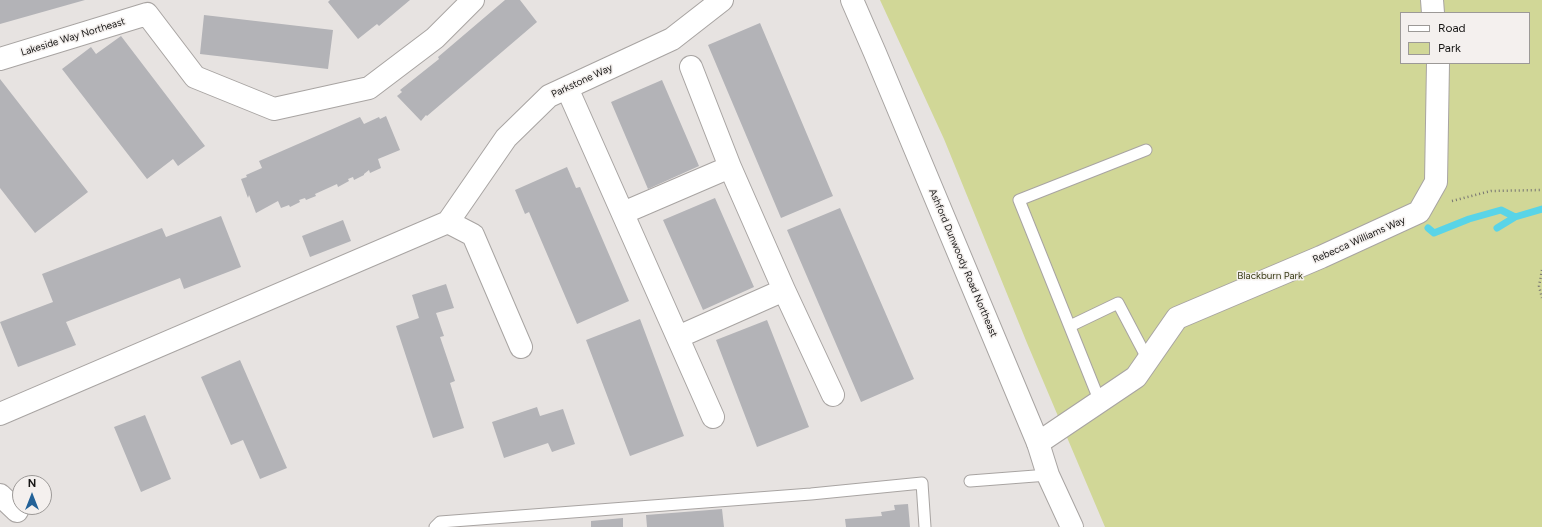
<!DOCTYPE html>
<html>
<head>
<meta charset="utf-8">
<style>
  body { margin:0 }
  #map { position:relative; width:1542px; height:527px; overflow:hidden; background:#e7e3e1; font-family:Figtree,sans-serif }
  canvas { display:block }
  .legend { position:absolute; left:1400px; top:12px; width:130px; height:52px; box-sizing:border-box; background:#f4f0ee; border:1px solid #9c9997; margin:0; padding:5px 7px; list-style:none; font-size:12px; color:#171615 }
  .legend li { display:flex; align-items:center; gap:8px; height:20px }
  .legend b { width:20px; border:1px solid #9c9997 }
  .north { position:absolute; left:12px; top:475px; width:40px; height:40px; box-sizing:border-box; background:#f4f0ee; border:1px solid #9c9997; border-radius:50%; rotate:0deg; font-size:11px; font-weight:700; line-height:16px; text-align:center; color:#171615 }
  .north::after { content:''; display:block; margin:auto; width:14px; height:18px; background:#236298; clip-path:polygon(50% 0,100% 100%,50% 72%,0 100%) }
</style>
</head>
<body>
<div id="map">
<canvas width="1542" height="527"></canvas>
<ul class="legend">
<li><b style="height:5px;background:#fff"></b>Road</li>
<li><b style="height:11px;background:#d1d797"></b>Park</li>
</ul>
<div class="north">N</div>
</div>
<script>
const context = document.querySelector('canvas').getContext('2d');
context.lineJoin = 'round';
function fill(path, color) { context.fillStyle = color; context.fill(path, 'evenodd'); }
const shape = rows => new Path2D(rows.map(r => 'M' + r).join(''));
function strokePath(path, color, width, dash) { context.strokeStyle = color; context.lineWidth = width; context.lineCap = dash ? 'butt' : 'round'; context.setLineDash(dash || []); context.stroke(path); }
function drawText(font, color, halo, rows, align = 'center') {
  context.font = font + ' Figtree,sans-serif'; context.lineWidth = 3; context.setLineDash([]); context.textBaseline = 'middle'; context.strokeStyle = halo; context.fillStyle = color; for (const [text, x, y, turn = 0] of rows) {
    context.save(); context.translate(x, y); context.rotate((+turn || 0) * Math.PI / 180); context.textAlign = isNaN(turn) ? turn : align; if (halo) context.strokeText(text, 0, 0); context.fillText(text, 0, 0); context.restore();
  }
}
fill(shape([
  [880,0,1542,0,1542,527,1105,527,1027,343,944,139],
  [1401,13,1529,13,1529,63,1401,63]
]), '#d1d797');
strokePath(shape([
  [1428,228,1434,233,1469,219,1501,210,1515,217,1542,209],
  [1497,228,1515,217]
]), '#59d4e7', 7);
fill(shape([
  [0,0,85,0,0,24],
  [330,0,410,0,379,26,377,24,358,39,328,2],
  [505,0,520,0,537,22,427,116,426,115,421,121,397,96,402,92,400,90,439,59,438,57],
  [204,15,333,30,328,69,200,54],
  [760,23,833,196,781,218,708,45],
  [121,36,205,146,178,166,173,159,147,179,62,69,91,47,96,54],
  [0,79,88,192,35,233,0,188],
  [662,80,699,166,648,189,611,102],
  [386,116,400,150,378,159,381,168,370,173,369,170,364,174,364,175,354,180,353,177,348,179,349,181,338,187,337,184,315,194,316,196,306,200,305,198,299,200,300,202,290,207,289,205,281,208,278,201,256,213,249,195,248,198,241,179,247,177,246,175,262,168,259,161,360,117,364,124,379,117,380,119],
  [567,167,576,188,580,187,629,301,577,324,529,212,525,214,515,190],
  [715,198,754,287,703,310,663,220],
  [840,208,914,379,861,402,787,230],
  [221,216,241,267,184,289,180,278,66,322,76,345,18,367,0,322,53,302,42,274,162,228,166,237],
  [343,220,351,241,310,257,302,236],
  [446,284,454,308,436,313,444,336,440,337,455,381,450,383,464,428,433,438,396,326,419,318,412,295],
  [640,319,684,436,630,456,586,340],
  [767,320,809,427,757,447,716,340],
  [240,360,287,468,260,479,243,440,231,445,201,377],
  [537,407,540,416,563,409,575,444,552,452,548,443,504,458,492,422],
  [145,415,171,479,141,492,114,427],
  [908,504,910,527,846,527,845,519,882,516,881,512,895,510,894,505],
  [722,509,724,527,647,527,646,515],
  [623,518,623,527,591,527,591,521]
]), '#b3b3b7');
const service = shape([
  [1070,326,1118,303,1148,360],
  [1100,402,1019,200,1146,150],
  [970,481,1048,475],
  [435,527,440,522,811,494,922,483,925,527]
]);
const minor = shape([
  [1432,0,1433,13],
  [0,59,147,14,195,77,274,109,369,88,435,38,473,0],
  [691,67,730,167],
  [567,88,713,417],
  [623,213,730,167,784,290],
  [448,222,473,235,521,347],
  [678,337,784,290,833,395],
  [0,414,448,222,506,138,549,96,672,39,722,0],
  [1038,443,1136,377,1177,318,1321,257,1419,212,1436,182,1438,63],
  [0,495,17,511]
]);
const secondary = shape([
  [852,0,875,53,1038,443,1048,475,1072,527]
]);
strokePath(service, '#a8a4a2', 13);
strokePath(minor, '#a8a4a2', 24);
strokePath(secondary, '#a8a4a2', 24);
strokePath(shape([
  [1452,201,1491,191,1542,190],
  [1542,270,1539,286,1542,298]
]), '#767472', 2.5, [1, 3]);
strokePath(service, '#fff', 11);
strokePath(minor, '#fff', 22);
strokePath(secondary, '#fff', 22);
drawText('10px', '#171615', '#f4f0ee', [
  ["Lakeside Way Northeast",73,37,-17],
  ["Parkstone Way",582,81,-25],
  ["Rebecca Williams Way",1359,240,-24],
  ["Ashford Dunwoody Road Northeast",963,263,67]
]);
drawText('10px', '#3a3c17', '#f4f0ee', [
  ["Blackburn Park",1270,276]
]);
</script>
</body>
</html>
